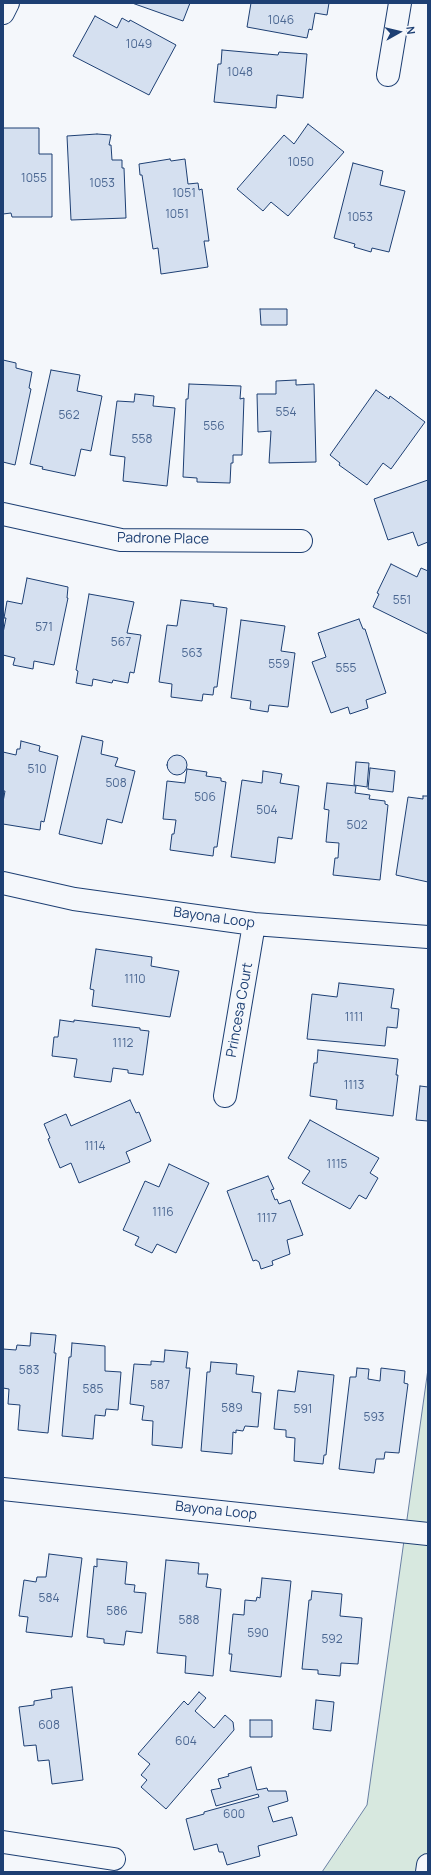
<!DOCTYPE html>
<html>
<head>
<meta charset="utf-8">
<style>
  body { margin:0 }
  #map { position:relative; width:431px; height:1875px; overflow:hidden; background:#f4f7fb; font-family:Manrope,sans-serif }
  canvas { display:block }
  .frame { position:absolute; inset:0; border:4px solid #1d3f73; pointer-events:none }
  .north { position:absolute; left:379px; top:12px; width:40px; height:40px; -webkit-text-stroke:3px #f4f7fb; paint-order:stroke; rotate:82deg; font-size:11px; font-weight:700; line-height:16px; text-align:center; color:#1d3f73 }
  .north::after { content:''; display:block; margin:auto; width:14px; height:18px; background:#1d3f73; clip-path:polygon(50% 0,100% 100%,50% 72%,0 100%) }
</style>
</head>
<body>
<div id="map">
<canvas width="431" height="1875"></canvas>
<div class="frame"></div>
<div class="north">N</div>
</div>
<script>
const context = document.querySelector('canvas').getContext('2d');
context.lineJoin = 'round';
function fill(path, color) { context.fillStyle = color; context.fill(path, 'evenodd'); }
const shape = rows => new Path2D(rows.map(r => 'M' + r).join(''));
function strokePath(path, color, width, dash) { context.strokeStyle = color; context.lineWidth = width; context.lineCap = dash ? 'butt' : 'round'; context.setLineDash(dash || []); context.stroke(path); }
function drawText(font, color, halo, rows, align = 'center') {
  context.font = font + ' Manrope,sans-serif'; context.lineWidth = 3; context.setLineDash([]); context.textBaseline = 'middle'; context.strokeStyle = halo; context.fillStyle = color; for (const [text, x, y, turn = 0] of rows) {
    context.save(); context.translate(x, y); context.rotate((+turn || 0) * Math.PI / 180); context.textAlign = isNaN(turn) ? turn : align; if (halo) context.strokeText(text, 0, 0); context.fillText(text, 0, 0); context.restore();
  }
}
const green = shape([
  [428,1369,428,1872,322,1872,367,1805,428,1369]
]);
fill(green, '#d7e8df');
strokePath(green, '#687fa3', 1);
const building = shape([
  [132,3,190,3,183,21,132,3],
  [251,3,329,3,327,15,315,13,312,30,309,29,307,38,247,27,251,3],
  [95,16,117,28,122,18,129,22,130,20,176,45,149,95,73,56,95,16],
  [222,50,278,55,279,52,307,54,303,98,277,95,276,108,214,102,218,64,221,64,222,50],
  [308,124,344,152,288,216,271,202,263,211,237,189,284,135,294,144,308,124],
  [3,128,39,128,39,154,52,154,52,217,12,217,11,213,3,214,3,128],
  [97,134,111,135,109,145,111,145,112,160,122,160,122,168,124,168,126,218,71,220,67,136,97,134],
  [170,159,171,161,185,159,188,184,198,183,199,190,202,189,209,241,204,241,208,267,161,274,158,248,153,249,142,175,140,175,139,164,170,159],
  [353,163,383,171,380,185,405,191,389,252,372,248,371,252,354,247,355,244,334,238,353,163],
  [260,309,287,309,287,325,261,325,260,309],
  [3,360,16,363,16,368,32,372,29,388,31,389,15,465,3,462,3,360],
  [51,370,80,375,77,391,102,396,91,451,81,449,75,476,42,469,43,467,30,464,51,370],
  [296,380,296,385,314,384,316,462,269,463,271,431,258,432,257,394,276,394,276,381,296,380],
  [189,384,241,386,240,399,244,398,242,455,233,455,233,463,231,463,230,483,197,482,197,478,183,477,186,399,188,399,189,384],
  [376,390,389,399,390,396,425,422,391,469,383,463,367,485,339,465,340,463,330,455,376,390],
  [135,394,154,396,153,406,175,408,167,486,123,481,125,457,110,455,117,401,134,402,135,394],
  [428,480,428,542,418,546,413,532,388,540,374,499,428,480],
  [391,564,417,577,421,568,428,571,428,634,373,607,379,594,377,593,391,564],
  [27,578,68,587,67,598,68,598,54,665,34,661,33,669,13,665,15,658,3,655,3,633,6,618,4,618,7,601,22,604,27,578],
  [89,594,134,602,127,633,141,635,134,673,130,672,128,683,113,680,112,683,93,679,92,686,76,683,78,671,76,670,89,594],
  [181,600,214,604,213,606,227,608,217,687,214,687,213,695,203,694,202,701,171,697,172,684,159,682,167,625,177,626,181,600],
  [359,619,363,629,365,629,386,693,366,700,368,708,350,714,348,707,331,713,312,662,326,657,318,633,359,619],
  [241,620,285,626,281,651,295,653,288,707,269,705,268,712,250,709,251,701,231,698,241,620],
  [82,736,103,741,101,754,118,758,115,766,135,771,122,823,107,819,102,844,59,834,82,736],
  [21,741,40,746,39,751,58,756,44,822,41,821,40,830,3,824,3,802,5,791,3,791,3,752,16,755,17,749,20,749,21,741],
  '167 765a10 10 0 1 1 20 0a10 10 0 1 1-20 0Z',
  [356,762,369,763,367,787,354,785,356,762],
  [370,768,395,771,393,792,368,789,370,768],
  [187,769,207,772,206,776,221,778,221,781,226,782,217,847,214,847,213,856,170,850,172,834,174,834,176,820,163,819,167,781,185,783,187,769],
  [263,771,282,774,280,783,299,786,292,839,278,837,275,863,231,857,242,780,262,783,263,771],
  [327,783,356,786,355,793,370,795,369,799,385,801,385,804,388,805,380,880,333,875,335,858,338,858,339,843,326,842,329,810,324,809,327,783],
  [423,796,428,796,428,882,396,875,408,797,423,799,423,796],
  [96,949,152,957,151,966,179,971,170,1017,92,1006,94,990,90,989,96,949],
  [339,983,394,989,391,1008,399,1009,397,1028,387,1027,385,1046,307,1039,312,994,337,997,339,983],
  [60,1020,74,1022,74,1020,140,1028,140,1030,149,1031,143,1075,128,1073,128,1070,113,1068,111,1082,74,1077,77,1059,52,1056,54,1037,58,1037,60,1020],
  [318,1050,398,1059,396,1075,398,1075,393,1116,336,1109,337,1100,310,1096,314,1063,317,1063,318,1050],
  [420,1086,428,1087,428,1121,416,1120,420,1086],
  [130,1100,136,1113,139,1112,151,1141,126,1152,130,1162,79,1183,71,1163,60,1168,48,1139,50,1138,44,1124,66,1114,71,1126,130,1100],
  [310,1120,379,1158,370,1173,378,1178,366,1199,359,1195,350,1209,302,1183,310,1171,288,1158,310,1120],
  [169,1164,209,1183,176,1253,157,1244,152,1253,135,1245,139,1237,123,1230,145,1181,159,1187,169,1164],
  [268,1176,274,1189,271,1190,275,1200,277,1199,279,1204,290,1200,303,1235,287,1240,290,1254,272,1261,273,1265,261,1269,259,1262,256,1260,253,1261,227,1191,268,1176],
  [31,1333,56,1335,54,1353,56,1353,48,1433,18,1430,20,1405,8,1404,9,1389,3,1388,3,1349,16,1350,17,1345,30,1346,31,1333],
  [72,1343,105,1346,105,1371,121,1372,118,1410,106,1409,105,1416,95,1415,93,1439,62,1436,69,1357,71,1357,72,1343],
  [165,1350,188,1352,186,1368,190,1368,182,1448,152,1445,153,1421,142,1420,144,1406,130,1404,134,1364,151,1365,151,1361,164,1362,165,1350],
  [211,1362,237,1364,236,1374,254,1376,252,1392,261,1393,258,1427,245,1426,243,1431,236,1430,236,1433,233,1432,232,1454,201,1451,207,1372,210,1372,211,1362],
  [357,1368,369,1369,368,1379,380,1381,381,1368,405,1371,404,1383,408,1384,399,1453,385,1452,384,1459,376,1459,374,1473,339,1469,350,1377,356,1377,357,1368],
  [298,1371,334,1375,326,1455,324,1455,323,1464,294,1461,295,1438,286,1437,286,1430,274,1429,278,1390,295,1392,298,1371],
  [49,1554,82,1558,72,1637,26,1632,28,1617,19,1616,24,1580,36,1582,37,1577,46,1577,49,1554],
  [97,1559,127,1562,125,1584,135,1585,134,1592,146,1593,142,1633,126,1631,124,1645,104,1643,104,1639,87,1637,94,1566,97,1567,97,1559],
  [166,1560,199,1563,198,1574,208,1574,206,1587,221,1589,213,1676,185,1673,186,1656,157,1653,166,1560],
  [262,1578,291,1581,281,1677,230,1671,232,1654,229,1654,233,1614,244,1615,245,1600,256,1601,257,1597,260,1598,262,1578],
  [312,1591,342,1594,340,1616,362,1618,358,1664,341,1663,340,1676,318,1674,318,1670,302,1669,309,1600,311,1600,312,1591],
  [72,1687,83,1780,52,1784,49,1760,38,1761,36,1745,24,1746,19,1707,34,1705,34,1701,52,1698,51,1690,72,1687],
  [199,1692,206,1698,195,1711,214,1728,225,1715,233,1722,234,1730,166,1809,141,1787,147,1780,141,1775,150,1764,138,1754,184,1701,188,1705,199,1692],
  [316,1700,334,1702,331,1731,313,1729,316,1700],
  [250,1720,272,1720,272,1737,250,1737,250,1720],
  [251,1767,257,1790,267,1788,268,1791,286,1791,288,1801,268,1807,273,1822,292,1817,297,1835,258,1846,260,1856,227,1865,223,1852,219,1852,217,1844,194,1850,186,1819,204,1814,204,1812,259,1797,258,1794,216,1806,211,1790,221,1788,218,1779,229,1776,228,1774,251,1767]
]);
fill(building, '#d5e0f0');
strokePath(building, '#1d3f73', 1);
const minor = shape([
  [3,13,8,3],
  [388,75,400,3],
  [3,514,121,540,301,541],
  [3,883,74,899,254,924,428,937],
  [225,1096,254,924],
  [3,1489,428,1534],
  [3,1842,114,1859]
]);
const tertiary = shape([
  [427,1872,428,1865]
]);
strokePath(minor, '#1d3f73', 24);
strokePath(tertiary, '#1d3f73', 24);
strokePath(minor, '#f4f7fb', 22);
strokePath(tertiary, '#f4f7fb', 22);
drawText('12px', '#4b6792', null, [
  ["1046",281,21],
  ["1049",139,45],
  ["1048",240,73],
  ["1050",301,163],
  ["1055",34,179],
  ["1053",102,184],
  ["1051",184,194],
  ["1051",177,215],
  ["1053",360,218],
  ["554",286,413],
  ["562",69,416],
  ["556",214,427],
  ["558",142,440],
  ["551",402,601],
  ["571",44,628],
  ["567",121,643],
  ["563",192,654],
  ["559",279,665],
  ["555",346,669],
  ["510",37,770],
  ["508",116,784],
  ["506",205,798],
  ["504",267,811],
  ["502",357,826],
  ["1110",135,980],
  ["1111",354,1018],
  ["1112",123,1044],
  ["1113",354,1086],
  ["1114",95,1147],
  ["1115",337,1165],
  ["1116",163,1213],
  ["1117",267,1219],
  ["583",29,1371],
  ["587",160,1386],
  ["585",93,1390],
  ["589",232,1409],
  ["591",303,1410],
  ["593",374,1418],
  ["584",49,1599],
  ["586",117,1612],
  ["588",189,1621],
  ["590",258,1634],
  ["592",332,1640],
  ["608",49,1726],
  ["604",186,1742],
  ["600",234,1815]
]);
drawText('14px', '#1d3f73', '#f4f7fb', [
  ["Padrone Place",163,539,1],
  ["Bayona Loop",214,918,8],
  ["Princesa Court",240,1010,-80],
  ["Bayona Loop",216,1511,6]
]);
</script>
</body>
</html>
